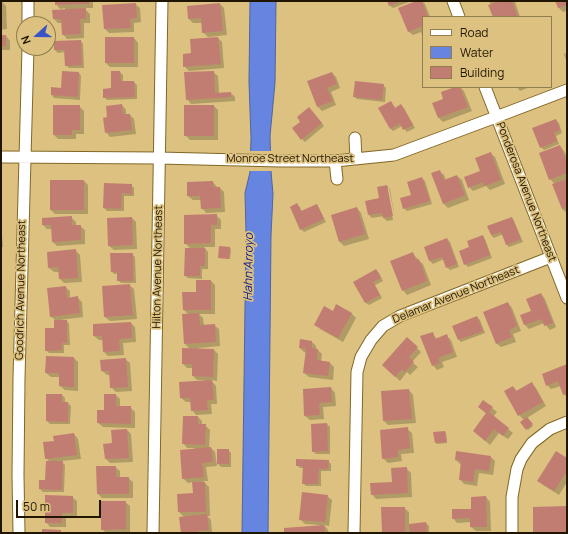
<!DOCTYPE html>
<html>
<head>
<meta charset="utf-8">
<style>
  body { margin:0 }
  #map { position:relative; width:568px; height:534px; overflow:hidden; background:#dcc180; font-family:Manrope,sans-serif }
  canvas { display:block }
  .frame { position:absolute; inset:0; border:2px solid #201600; pointer-events:none }
  .legend { position:absolute; left:422px; top:16px; width:130px; height:72px; box-sizing:border-box; background:#dcc180; border:1px solid #917d4d; margin:0; padding:5px 7px; list-style:none; font-size:12px; color:#201600 }
  .legend li { display:flex; align-items:center; gap:8px; height:20px }
  .legend b { width:20px; border:1px solid #917d4d }
  .north { position:absolute; left:16px; top:16px; width:40px; height:40px; box-sizing:border-box; background:#dcc180; border:1px solid #917d4d; border-radius:50%; rotate:249deg; font-size:11px; font-weight:700; line-height:16px; text-align:center; color:#201600 }
  .north::after { content:''; display:block; margin:auto; width:14px; height:18px; background:#3754c6; clip-path:polygon(50% 0,100% 100%,50% 72%,0 100%) }
  .scale { position:absolute; left:16px; top:500px; width:85px; height:18px; box-sizing:border-box; border:2px solid #201600; border-top:0; padding-left:5px; font-size:12px; line-height:14px; white-space:nowrap; color:#201600; -webkit-text-stroke:3px #dcc180; paint-order:stroke }
</style>
</head>
<body>
<div id="map">
<canvas width="568" height="534"></canvas>
<div class="frame"></div>
<ul class="legend">
<li><b style="height:5px;background:#fff"></b>Road</li>
<li><b style="height:11px;background:#6585e1"></b>Water</li>
<li><b style="height:11px;background:#c27d73"></b>Building</li>
</ul>
<div class="north">N</div>
<div class="scale">50 m</div>
</div>
<script>
const context = document.querySelector('canvas').getContext('2d');
context.lineJoin = 'round';
function fill(path, color) { context.fillStyle = color; context.fill(path, 'evenodd'); }
const shape = rows => new Path2D(rows.map(r => 'M' + r).join(''));
function strokePath(path, color, width, dash) { context.strokeStyle = color; context.lineWidth = width; context.lineCap = dash ? 'butt' : 'round'; context.setLineDash(dash || []); context.stroke(path); }
function drawText(font, color, halo, rows, align = 'center') {
  context.font = font + ' Manrope,sans-serif'; context.lineWidth = 3.5; context.setLineDash([]); context.textBaseline = 'middle'; context.strokeStyle = halo; context.fillStyle = color; for (const [text, x, y, turn = 0] of rows) {
    context.save(); context.translate(x, y); context.rotate((+turn || 0) * Math.PI / 180); context.textAlign = isNaN(turn) ? turn : align; if (halo) context.strokeText(text, 0, 0); context.fillText(text, 0, 0); context.restore();
  }
}
const water = shape([
  [250,1,276,1,275,83,270,136,271,171,273,194,271,235,268,533,242,533,246,232,245,193,250,172,251,138,249,82,250,1]
]);
fill(water, '#6585e1');
strokePath(water, '#50649e', 1);
fill(shape([
  [249,151,272,151,273,171,248,171]
]), '#dcc180');
fill(shape([
  [1,1,6,6,7,29,1,30],
  [56,1,93,1,93,8,84,8,90,14,90,23,84,23,84,38,67,39,63,34,62,23,58,23,54,19,53,11,65,10,65,8,60,9,56,4],
  [388,1,412,1,393,8,390,6],
  [418,1,422,1,425,4,430,17,423,17,423,38,421,32,413,35,408,31],
  [488,1,513,1,515,2,520,17,494,17,492,5],
  [556,1,567,1,567,15,566,11,563,12,559,8],
  [135,4,140,8,141,22,134,23,134,32,109,33,105,29],
  [220,4,224,8,227,35,208,37,203,32,202,23,193,23,189,19,188,7],
  [1,36,6,36,10,41,10,50,1,50],
  [134,38,138,43,138,67,110,67,106,63],
  [218,38,222,42,224,68,189,71,184,66,192,54],
  [81,41,83,44,84,68,69,68,66,65,65,52,58,53,55,50],
  [567,53,567,62,564,54],
  [120,72,123,75,123,82,134,82,137,85,137,99,107,100,104,97,112,89],
  [213,72,218,76,219,93,231,93,235,97,235,101,191,104,187,99],
  [79,73,81,76,80,100,54,98,52,95,52,88,62,89],
  [332,73,336,77,340,88,331,92,336,105,322,111,318,107],
  [383,85,386,88,385,102,357,99,354,96],
  [458,87,460,87,464,91,472,111,443,122,439,118,434,104,445,99],
  [517,87,530,87,520,91],
  [391,102,396,109,401,105,404,108,415,128,407,132,402,126,393,131,390,128],
  [122,105,126,110,126,115,130,115,134,119,136,134,110,137,106,132,108,118],
  [79,106,84,111,84,134,76,134,76,139,58,139,54,135],
  [214,106,218,110,218,140,190,140,185,135],
  [312,111,324,126,305,142,302,139],
  [556,120,559,123,562,133,556,136,559,144,544,150,541,147],
  [560,146,564,151,567,157,567,213,562,209,555,184,550,179],
  [490,153,495,157,505,184,490,190,486,186,473,191,469,187,481,172],
  [439,171,444,175,446,180,457,176,462,180,469,200,448,208,444,204],
  [422,178,425,181,432,204,407,211,404,208],
  [84,181,88,185,88,214,55,214,51,210],
  [213,182,217,187,217,188,220,188,224,192,225,212,206,213,202,208,201,200,193,200,188,196],
  [131,185,134,188,134,196,124,196,124,211,107,211,104,208],
  [387,186,389,188,387,188,393,220,387,221,384,218,384,216,372,218,369,215,366,202,380,199],
  [389,188,390,189,395,219],
  [297,205,300,207,302,212,317,205,319,208,326,222,304,232,301,229],
  [357,208,361,213,369,239,344,246,340,242,332,216],
  [216,215,221,220,221,229,215,229,215,247,204,247,208,252,208,269,202,269,202,279,188,278,185,276,191,249,185,243],
  [71,217,76,222,76,226,80,226,85,230,85,244,57,246,53,242,52,229,47,229,43,225],
  [132,218,136,222,137,249,114,250,109,246],
  [512,218,514,221,523,242,509,247,507,245,503,234,494,238,491,235],
  [1,224,3,247,1,247],
  [482,236,485,239,492,258,468,267,465,264,470,248],
  [447,239,450,242,459,267,450,270,447,267,444,259,433,264,430,261,425,247],
  [230,248,231,249,230,259,220,258,219,257],
  [75,250,80,255,82,282,64,283,60,279,59,272,54,272,49,268],
  [412,253,417,258,418,260,423,264,431,285,407,295,403,290],
  [132,254,135,257,136,283,121,283,118,280,118,274,114,274,112,272],
  [376,270,379,273,383,281,375,285,382,298,369,305,366,303,355,282],
  [211,281,215,285,215,314,199,314,203,318,204,326,214,325,219,329,220,346,199,348,199,349,214,350,218,354,217,381,211,380,216,386,217,404,211,404,212,414,196,415,192,410,191,402,186,402,181,398,204,382,204,380,197,380,193,376,193,368,187,368,183,364,190,349,185,344,183,315,188,314,184,310,197,293],
  [129,285,134,289,137,319,110,321,105,317],
  [65,287,70,291,70,298,77,297,82,302,83,317,60,320,60,321,67,321,69,324,70,345,64,345,64,353,49,353,46,350,55,329,55,320,51,316],
  [541,294,545,299,556,327,550,330,544,323,529,329,525,325,522,316,532,312],
  [508,303,512,308,521,331,513,334,516,342,501,347,496,343],
  [337,306,352,314,356,318,343,342,320,329,316,325,333,312],
  [477,317,480,320,485,333,461,342,459,340],
  [131,323,135,327,136,342,123,343,124,355,108,356,104,352,103,340,99,340,94,336],
  [432,333,437,339,446,335,451,340,457,357,442,362,444,367,437,370,433,365],
  [407,339,421,352,412,362,418,367,410,375,407,372,400,381,383,365],
  [312,342,316,346,316,349,318,350,322,354,321,361,330,363,334,367,333,380,309,377,304,373,307,353,304,352,300,348],
  [47,357,74,358,78,362,78,391,65,390,60,386,60,377,51,377,46,373],
  [125,359,130,363,132,391,116,392,111,387,110,375,107,375,102,371,102,360],
  [567,365,567,397,564,394,561,386,551,389,547,385],
  [532,384,536,388,546,406,527,418,533,426,528,430,522,422,524,420,519,415,513,387,518,392],
  [331,388,335,393,336,406,323,407,324,419,310,420,305,416],
  [409,390,413,395,416,423,388,425,384,421],
  [62,395,65,398,65,403,68,403,71,406,70,424,50,424,47,421],
  [116,395,120,399,120,407,130,407,135,412,135,428,103,427,98,423,105,411],
  [479,407,492,408,497,412,493,417,513,433,508,439,499,433,490,445,474,431,487,414],
  [198,417,202,421,202,425,205,425,210,430,209,448,211,448,215,452,217,466,206,467,208,481,203,481,209,487,210,516,207,516,211,520,212,533,182,533,184,517,179,512,194,494,193,482,188,483,183,478,195,449,194,448,187,448,183,443],
  [327,424,330,427,330,454,316,454,313,451],
  [407,429,412,433,414,453,401,454,402,461,388,463,383,458],
  [127,430,131,434,133,462,110,463,106,459,113,444],
  [445,432,446,433,447,443,437,444,436,443],
  [74,434,78,439,81,459,61,461,65,465,64,492,43,492,40,489,46,481,50,462,46,458,55,442],
  [228,450,231,453,231,467,221,467,218,464],
  [491,457,495,461,493,475,479,473,477,486,464,484,460,479,462,464,460,464,456,460],
  [567,460,567,482,559,495,543,485,539,481],
  [328,461,331,464,331,471,321,471,321,486,306,486,303,483,304,468,300,468,297,465],
  [115,467,120,471,120,478,128,478,133,482,133,498,102,498,98,494],
  [406,468,411,473,412,497,376,499,372,494,393,483],
  [327,496,332,500,329,526,324,525,328,530,329,533,285,533,320,526,320,525,305,524,300,519],
  [72,497,77,501,77,517,66,517,66,527,50,527,46,522],
  [486,497,490,502,491,531,476,531,471,527,471,522,457,523,453,518,472,510],
  [125,502,130,506,130,533,106,533,102,529],
  [566,507,567,508,567,533,534,533],
  [404,508,409,512,409,525,426,523,429,526,429,533,383,533]
]), '#0003');
fill(shape([
  [55,1,89,1,89,4,55,5],
  [387,1,402,1,389,6],
  [416,1,422,1,428,17,423,17,423,26,408,32,398,8],
  [500,1,512,1,518,17,493,17,488,5],
  [555,1,567,1,567,5,558,8],
  [136,3,137,18,130,19,131,28,104,29,102,5],
  [220,3,223,31,202,33,201,18,188,19,187,6],
  [86,8,86,19,80,19,81,34,62,35,61,19,53,19,52,10],
  [1,35,6,35,6,46,1,46],
  [105,37,134,37,134,63,105,63],
  [218,37,221,64,183,67,183,54,191,53,190,39],
  [81,40,82,65,65,66,64,50,54,50,54,41],
  [62,71,79,72,78,97,51,95,51,87,61,88],
  [111,71,120,71,121,81,134,81,135,97,103,98,103,89,111,88],
  [214,71,215,93,231,92,231,97,186,100,184,72],
  [332,72,337,84,327,88,333,101,317,107,307,81],
  [355,81,384,84,382,100,353,97],
  [455,87,460,87,468,107,438,118,432,103,443,99,441,92],
  [391,101,395,108,401,104,413,125,403,130,400,123,390,129,378,108],
  [122,104,123,114,130,114,132,130,105,133,103,118,107,117,106,106],
  [53,105,80,105,80,130,72,130,72,135,53,135],
  [184,105,214,105,214,136,184,136],
  [309,107,322,123,301,140,292,128,300,122,297,117],
  [556,119,560,130,554,133,557,141,540,148,532,128],
  [560,145,567,162,567,173,549,180,539,153],
  [491,152,501,180,484,186,483,182,468,188,464,177,480,171,475,158],
  [440,170,444,180,457,175,465,195,443,204,431,173],
  [422,177,430,201,403,209,400,198,411,195,407,182],
  [567,179,567,207,562,209,552,184],
  [50,180,84,180,84,210,50,210],
  [213,181,213,187,220,187,221,208,201,209,200,196,187,196,187,182],
  [104,183,132,184,132,194,122,193,121,209,103,208],
  [387,185,393,216,383,218,382,213,368,215,365,201,379,198,377,187],
  [297,203,301,211,317,204,324,219,300,230,290,207],
  [357,207,365,234,339,242,331,215],
  [217,214,217,225,211,225,211,243,184,244,184,215],
  [72,216,72,225,81,225,81,240,52,242,51,225,42,225,42,218],
  [132,217,133,245,108,246,107,218],
  [512,217,521,239,506,245,501,232,491,235,487,226],
  [483,235,490,255,464,265,459,251,469,247,467,241],
  [447,238,457,264,446,268,442,257,429,261,424,247],
  [219,246,230,247,229,259,218,258],
  [185,248,205,248,205,266,200,266,200,276,184,276],
  [76,249,78,278,59,279,58,267,48,268,47,252],
  [413,252,416,260,419,259,427,281,402,291,390,261],
  [110,253,133,253,133,281,117,281,117,272,111,272],
  [376,269,381,278,373,282,380,295,365,303,353,282],
  [196,280,211,280,211,310,183,310,182,292,196,292],
  [130,284,133,315,104,317,102,286],
  [66,286,67,298,78,296,80,313,50,317,47,288],
  [541,293,553,323,544,326,542,319,524,325,520,315,531,311,526,299],
  [508,302,517,326,509,330,512,337,496,344,483,312],
  [336,304,352,313,338,338,314,325,324,306,333,311],
  [199,313,200,325,215,324,216,342,184,344,182,314],
  [477,316,483,331,458,340,452,326],
  [54,320,67,320,67,343,62,343,62,350,45,351,45,328,54,328],
  [131,322,132,338,119,339,120,351,103,352,102,336,93,336,93,324],
  [433,332,435,339,447,334,453,352,438,358,440,363,432,366,420,336],
  [407,337,418,347,409,357,414,362,405,372,402,369,395,377,382,365],
  [300,339,312,341,312,348,318,349,317,360,330,362,328,376,303,373,306,349,299,348],
  [182,348,214,349,213,377,192,376,192,364,182,364],
  [46,356,74,357,74,387,59,386,59,373,45,373],
  [126,358,128,387,110,388,109,371,101,371,100,360],
  [567,364,567,394,563,395,558,381,546,386,542,374],
  [212,380,214,400,207,400,208,410,191,411,190,398,180,398,179,382],
  [532,382,543,402,518,416,504,391,513,386,516,391],
  [331,387,332,402,319,403,320,415,304,416,303,389],
  [409,389,412,419,383,421,381,391],
  [46,394,62,394,62,402,68,402,68,422,46,421],
  [104,394,116,394,116,406,131,406,131,424,97,423,97,410,104,410],
  [483,400,493,407,489,412,509,428,503,436,494,429,485,441,473,431,486,413,478,407],
  [183,416,198,416,198,424,206,424,205,445,182,444],
  [527,417,533,424,526,430,520,422],
  [327,423,328,451,312,452,311,424],
  [408,427,410,448,398,450,398,457,382,459,380,430],
  [127,429,129,458,105,459,103,444,112,443,111,430],
  [445,431,447,442,435,443,433,432],
  [74,433,77,455,45,459,43,442,54,441,53,436],
  [211,447,213,462,202,463,204,477,182,479,180,450],
  [217,449,229,449,229,464,217,464],
  [456,451,491,456,489,471,475,469,473,482,459,480,461,461,455,460],
  [556,451,567,458,567,461,565,464,567,466,567,471,554,491,537,481],
  [296,459,329,460,328,469,319,469,318,484,302,484,303,466,296,466],
  [46,461,63,461,62,490,39,489,39,480,45,480],
  [96,466,116,466,116,477,129,477,129,494,97,494],
  [407,467,408,493,371,495,370,483,392,482,391,468],
  [192,482,205,482,206,512,178,512,177,494,193,493],
  [302,492,328,495,325,522,299,520],
  [45,495,73,496,73,513,62,513,62,523,45,523],
  [486,496,487,527,470,527,470,518,452,519,452,509,471,509,471,497],
  [101,501,126,501,126,529,101,530],
  [566,506,567,533,533,533,533,507],
  [381,507,405,507,405,533,382,533],
  [207,514,209,530,198,531,198,533,181,533,179,517],
  [426,522,427,533,410,533,409,524],
  [324,525,325,533,284,533,284,528],
  [42,529,61,530,61,533,42,533]
]), '#c27d73');
const street = shape([
  [453,1,459,17],
  [28,24,28,1],
  [485,87,567,298],
  [355,138,356,159],
  [1,157,159,158,280,161,335,161,394,155,496,117,567,90],
  [335,161,337,179],
  [19,533,18,475,19,378,28,48],
  [153,533,162,1],
  [354,533,357,372,361,357,371,340,383,326,400,316,551,257],
  [512,533,512,497,517,469,521,459,532,443,550,429,567,422]
]);
strokePath(street, '#816826', 13);
strokePath(street, '#fff', 11);
drawText('11px', '#201600', '#dcc180', [
  ["Monroe Street Northeast",290,159],
  ["Ponderosa Avenue Northeast",526,192,69],
  ["Hilton Avenue Northeast",158,267,-89],
  ["Goodrich Avenue Northeast",21,290,-89],
  ["Delamar Avenue Northeast",456,295,-22]
]);
drawText('italic 12px', '#101885', '#dcc180', [
  ["Hahn Arroyo",249,267,-89]
]);
</script>
</body>
</html>
